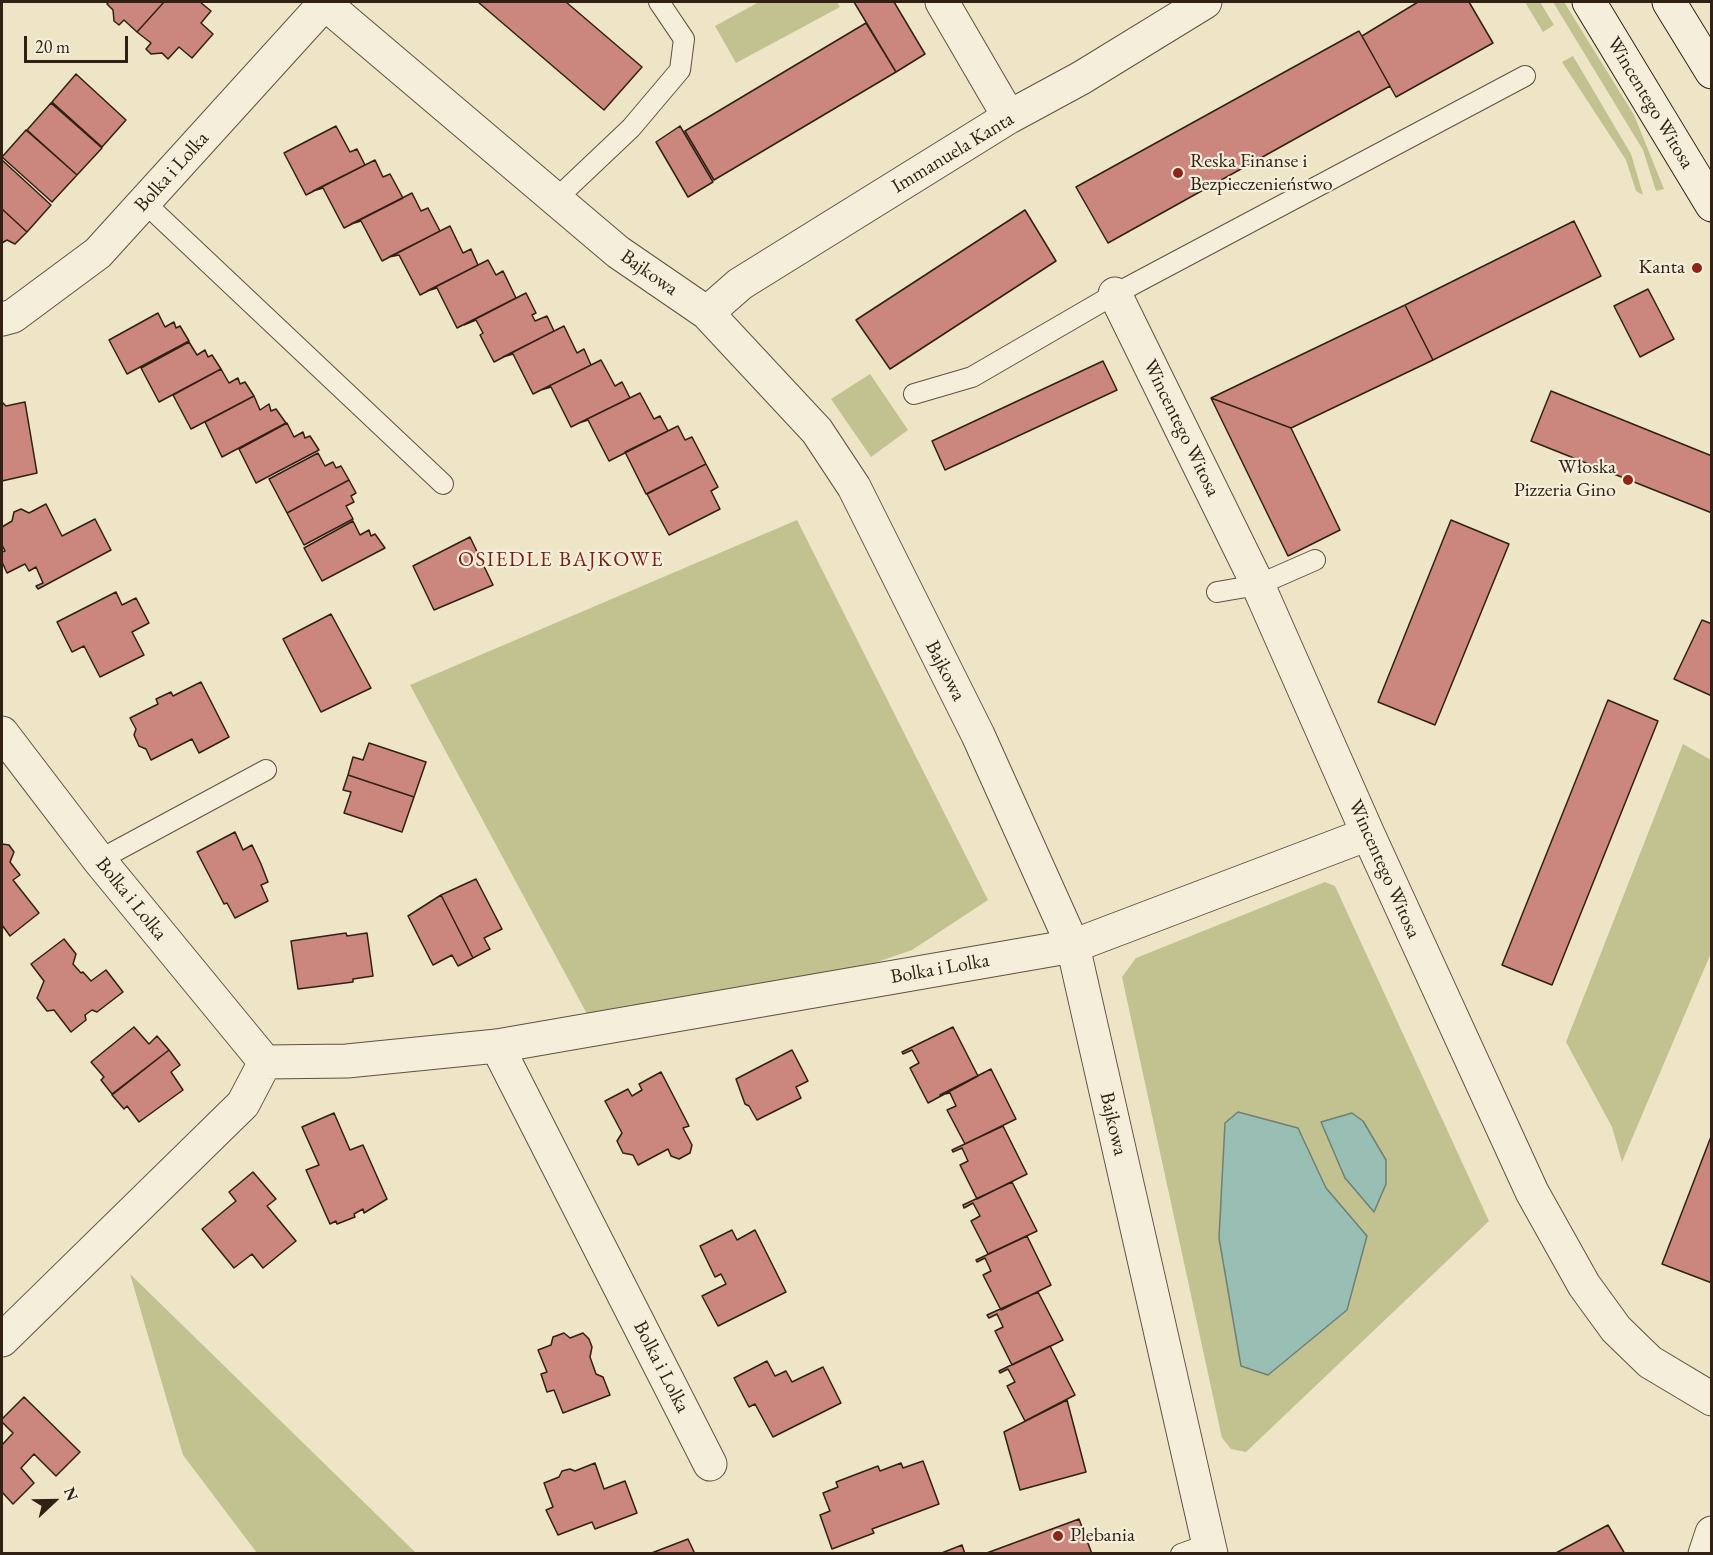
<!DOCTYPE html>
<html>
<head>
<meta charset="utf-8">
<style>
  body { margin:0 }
  #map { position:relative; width:1713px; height:1555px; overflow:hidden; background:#eee5c6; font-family:"EB Garamond",serif }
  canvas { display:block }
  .frame { position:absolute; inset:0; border:3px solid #312114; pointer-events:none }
  .north { position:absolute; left:24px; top:1471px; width:60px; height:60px; -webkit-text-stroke:4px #f4eeda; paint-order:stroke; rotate:68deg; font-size:16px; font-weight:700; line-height:24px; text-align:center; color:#312114 }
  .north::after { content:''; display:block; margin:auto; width:21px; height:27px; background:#312114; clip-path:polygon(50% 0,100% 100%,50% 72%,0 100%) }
  .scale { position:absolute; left:24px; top:36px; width:104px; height:27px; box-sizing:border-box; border:3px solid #312114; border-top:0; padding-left:8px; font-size:18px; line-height:21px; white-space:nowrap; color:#312114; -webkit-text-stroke:4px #f4eeda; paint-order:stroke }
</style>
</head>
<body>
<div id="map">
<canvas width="1713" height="1555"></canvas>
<div class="frame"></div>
<div class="north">N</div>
<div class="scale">20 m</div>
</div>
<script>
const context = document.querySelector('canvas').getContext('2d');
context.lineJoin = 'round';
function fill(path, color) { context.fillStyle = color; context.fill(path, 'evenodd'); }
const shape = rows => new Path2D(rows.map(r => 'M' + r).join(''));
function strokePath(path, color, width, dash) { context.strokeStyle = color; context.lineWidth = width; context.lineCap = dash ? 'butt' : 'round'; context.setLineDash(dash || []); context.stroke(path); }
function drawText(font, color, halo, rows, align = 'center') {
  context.font = font + ' "EB Garamond",serif'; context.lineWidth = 4.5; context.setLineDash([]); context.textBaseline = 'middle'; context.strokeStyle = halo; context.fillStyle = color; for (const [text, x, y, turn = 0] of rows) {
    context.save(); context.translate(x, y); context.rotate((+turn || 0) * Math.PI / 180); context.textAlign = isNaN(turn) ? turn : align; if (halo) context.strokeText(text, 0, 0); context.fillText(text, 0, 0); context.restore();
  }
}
fill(shape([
  [759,2,837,2,840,7,736,63,715,26],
  [1525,2,1540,2,1554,25,1543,32],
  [1553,2,1564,2,1634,115,1664,189,1656,191,1643,150],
  [1573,56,1631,154,1643,195,1636,191,1626,160,1562,62],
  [870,374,908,430,871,457,831,399],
  [797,520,988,900,912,950,825,980,587,1014,410,685],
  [1683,744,1711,760,1711,953,1622,1162,1612,1127,1566,1042],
  [1325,882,1335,886,1489,1221,1246,1452,1231,1449,1222,1438,1122,977,1136,958],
  [130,1274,416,1553,257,1553,183,1455]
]), '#c1c290');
const water = shape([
  [1238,1112,1298,1128,1326,1188,1367,1236,1347,1310,1268,1375,1241,1366,1219,1238,1225,1123,1238,1112],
  [1352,1113,1363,1121,1386,1160,1386,1184,1374,1212,1345,1178,1321,1122,1352,1113]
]);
fill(water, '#99bfb5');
strokePath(water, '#6f8075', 1.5);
const building = shape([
  [109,2,164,2,137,32,124,20,119,25,114,21,113,10,107,4,109,2],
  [164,2,200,2,211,11,201,23,213,34,192,58,179,47,168,59,162,53,151,54,146,49,151,43,137,32,164,2],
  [478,2,566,2,642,67,604,110,478,2],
  [854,2,894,2,925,54,896,72,854,2],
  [1418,2,1469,2,1493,43,1396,97,1362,36,1418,2],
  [866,23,896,72,714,180,685,131,866,23],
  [1359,31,1390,86,1108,243,1076,187,1359,31],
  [76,74,126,120,102,147,52,102,76,74],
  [51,103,102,148,77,175,27,130,51,103],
  [336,126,350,152,357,149,365,165,306,195,284,153,336,126],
  [680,126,713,182,688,197,656,142,680,126],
  [26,130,77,175,52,202,2,157,26,130],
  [2,160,51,205,27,232,2,209,2,160],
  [375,160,383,177,390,174,403,198,344,228,323,188,313,191,375,160],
  [412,193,421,211,428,208,440,231,382,261,361,221,351,224,412,193],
  [2,209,27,232,15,244,7,240,2,243,2,209],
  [1025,210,1056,261,890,369,856,320,1025,210],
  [1574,221,1601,276,1433,360,1405,305,1574,221],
  [450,226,463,253,471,249,478,265,420,295,399,255,389,257,450,226],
  [488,260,496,275,503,271,516,298,457,328,437,288,427,291,488,260],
  [1648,289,1674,339,1640,357,1614,306,1648,289],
  [526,293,536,313,532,315,535,321,547,316,554,331,494,362,480,335,483,333,476,320,464,325,526,293],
  [1405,305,1433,360,1291,428,1211,398,1405,305],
  [158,313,165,327,174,322,176,328,180,326,189,341,127,374,109,340,158,313],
  [564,326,577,353,584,349,591,365,533,394,513,354,503,357,564,326],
  [189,342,197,355,205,350,208,357,212,355,221,369,159,402,141,368,189,342],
  [601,360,615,386,622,382,630,398,571,427,551,387,541,390,601,360],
  [1103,361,1117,390,945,470,932,441,1103,361],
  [221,369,229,383,238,378,240,384,245,382,254,396,191,429,173,395,221,369],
  [1551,391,1712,456,1712,513,1531,441,1551,391],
  [640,393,654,419,660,416,668,431,609,461,588,420,579,423,640,393],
  [254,396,260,410,269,404,271,411,276,409,286,423,222,457,205,422,254,396],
  [1211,398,1291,428,1340,530,1288,556,1211,398],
  [2,402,6,406,25,402,37,473,2,481,2,402],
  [287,423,294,437,303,432,305,438,310,436,319,450,256,483,239,449,287,423],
  [678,426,685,440,692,437,706,464,646,494,625,452,678,426],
  [318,453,325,466,333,462,336,468,341,466,349,480,287,513,269,479,318,453],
  [706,464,718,487,711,491,720,509,669,535,647,494,706,464],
  [349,480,356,493,351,496,354,502,346,506,353,519,304,545,287,513,349,480],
  [46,504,62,536,95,519,111,550,38,589,36,586,43,583,36,567,29,571,25,564,7,573,2,562,2,552,5,551,2,545,2,527,12,521,14,512,21,509,29,513,46,504],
  [1451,520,1509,544,1435,725,1378,702,1451,520],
  [353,521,360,535,369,530,371,536,375,534,385,548,322,581,304,548,353,521],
  [470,537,493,585,434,610,413,566,470,537],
  [116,592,122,605,136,598,149,623,132,632,144,655,100,677,84,646,72,652,57,622,116,592],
  [331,614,371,688,321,712,283,639,331,614],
  [1702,620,1712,624,1712,696,1674,679,1702,620],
  [201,682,229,737,199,753,192,739,151,760,146,749,139,746,134,735,136,729,130,718,158,704,156,699,171,692,173,696,201,682],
  [1608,700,1658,721,1552,985,1502,965,1608,700],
  [369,743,426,762,414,797,348,775,353,757,363,760,369,743],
  [348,775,414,797,402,832,344,813,351,792,343,790,348,775],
  [235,832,243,850,252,845,261,864,268,882,261,885,268,901,235,918,227,903,224,904,197,852,235,832],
  [2,844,9,845,14,852,10,862,20,875,13,880,39,913,10,936,2,925,2,844],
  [476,879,502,929,484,938,490,949,473,958,441,895,476,879],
  [441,895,473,958,458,966,452,955,433,965,408,916,441,895],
  [346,933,347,936,367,933,373,976,353,979,353,982,298,989,291,941,346,933],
  [64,939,76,954,73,964,81,973,83,972,91,981,106,970,123,992,97,1012,92,1010,85,1015,86,1020,71,1032,54,1010,47,1011,37,998,44,981,31,964,64,939],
  [134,1027,149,1044,157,1036,169,1050,112,1094,101,1080,104,1077,91,1062,134,1027],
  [953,1027,978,1076,928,1103,910,1068,919,1063,912,1050,903,1054,902,1052,953,1027],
  [169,1050,180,1065,171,1072,183,1090,139,1122,127,1106,124,1109,112,1095,169,1050],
  [792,1050,808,1081,796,1087,801,1098,757,1120,749,1106,745,1104,736,1079,792,1050],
  [991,1069,1016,1119,965,1144,947,1110,956,1106,950,1093,940,1095,991,1069],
  [661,1072,689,1126,683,1128,692,1145,690,1153,679,1159,671,1156,668,1149,638,1165,633,1155,623,1153,617,1141,622,1133,605,1101,628,1089,632,1096,642,1090,639,1084,661,1072],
  [334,1113,350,1150,363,1145,387,1199,364,1213,363,1209,354,1214,355,1217,337,1224,336,1221,330,1224,306,1170,319,1165,302,1127,334,1113],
  [1003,1126,1027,1174,977,1199,960,1165,968,1161,962,1148,953,1152,952,1150,1003,1126],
  [1712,1134,1712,1283,1662,1264,1712,1134],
  [253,1172,276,1199,267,1206,296,1241,263,1268,252,1254,234,1268,202,1229,236,1201,229,1192,253,1172],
  [1012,1182,1037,1231,988,1254,971,1221,980,1216,973,1203,964,1208,963,1205,1012,1182],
  [732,1230,737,1240,755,1230,786,1292,718,1326,702,1296,726,1284,721,1274,715,1277,700,1246,732,1230],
  [1027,1236,1051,1285,1001,1310,983,1275,991,1271,985,1258,977,1262,976,1260,1027,1236],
  [1038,1292,1063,1340,1012,1365,995,1331,1003,1327,997,1314,989,1318,987,1315,1038,1292],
  [564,1333,570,1338,583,1333,589,1339,592,1347,590,1357,596,1374,603,1377,610,1395,563,1413,554,1390,547,1392,541,1374,547,1372,538,1350,551,1345,553,1337,564,1333],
  [1050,1346,1075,1395,1025,1421,1007,1386,1015,1382,1008,1369,1000,1373,999,1371,1050,1346],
  [767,1361,775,1376,786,1371,792,1382,823,1367,841,1403,773,1437,755,1404,749,1407,734,1378,767,1361],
  [24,1397,80,1452,56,1476,34,1454,21,1468,34,1483,13,1504,2,1492,2,1445,13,1433,2,1422,2,1419,24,1397],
  [1067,1400,1086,1472,1020,1490,1004,1432,1067,1400],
  [923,1461,939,1504,872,1529,874,1533,832,1549,820,1515,830,1511,823,1493,838,1487,836,1482,878,1466,880,1471,901,1463,903,1468,923,1461],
  [595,1463,604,1489,625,1481,637,1513,595,1529,592,1522,558,1535,546,1510,553,1507,544,1483,559,1477,562,1471,570,1469,575,1471,595,1463],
  [1079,1519,1092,1554,984,1554,1079,1519],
  [1608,1525,1625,1554,1554,1554,1608,1525],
  [688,1539,695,1554,649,1554,688,1539],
  [962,1545,965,1554,939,1554,962,1545]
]);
fill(building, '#cb867e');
strokePath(building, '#312114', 1.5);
const lane = shape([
  [556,199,631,128,680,70,684,39,659,2],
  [145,203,443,484],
  [914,394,972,377,1115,294,1525,76],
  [1217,592,1258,585,1315,560],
  [99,860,266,770],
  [1181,1554,1209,1544]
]);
const street = shape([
  [323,2,618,252,707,313,817,431,854,487,978,735,1073,946,1211,1554],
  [942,2,1009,117],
  [1115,294,1258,585,1368,834,1532,1192,1584,1285,1616,1329,1650,1362,1712,1399],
  [707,313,740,284,1009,117,1081,78,1205,2],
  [2,319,13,316,98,253,326,2],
  [2,733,99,860,265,1062],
  [497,1046,710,1464],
  [2,1340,243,1104,265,1062,347,1061,497,1046,1073,946,1368,834],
  [1705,1554,1712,1533]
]);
const secondary = shape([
  [1589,2,1712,205],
  [1669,2,1712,72]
]);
strokePath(lane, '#605240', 22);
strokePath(street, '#605240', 35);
strokePath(secondary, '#312114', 35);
strokePath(lane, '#f4eeda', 20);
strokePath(street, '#f4eeda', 33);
strokePath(secondary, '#f4eeda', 33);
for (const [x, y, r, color] of [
  [1178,173,6,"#8f2418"],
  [1697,268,6,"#8f2418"],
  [1628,480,6,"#8f2418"],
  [1058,1536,6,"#8f2418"]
]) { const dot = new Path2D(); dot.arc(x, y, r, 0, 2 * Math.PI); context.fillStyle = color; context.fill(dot); strokePath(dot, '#f4eeda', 2); }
drawText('20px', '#312114', '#f4eeda', [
  ["Wincentego Witosa",1650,103,59],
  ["Immanuela Kanta",953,153,-31],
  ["Bolka i Lolka",172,172,-48],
  ["Bajkowa",649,273,35],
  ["Wincentego Witosa",1181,428,64],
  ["Bajkowa",945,671,63],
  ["Wincentego Witosa",1384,869,66],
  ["Bolka i Lolka",131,899,51],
  ["Bolka i Lolka",940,969,-10],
  ["Bajkowa",1113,1124,77],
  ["Bolka i Lolka",661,1367,63]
]);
drawText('20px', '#312114', '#f4eeda', [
  ["Reska Finanse i",1190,162],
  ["Bezpieczenieństwo",1190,185],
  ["Kanta",1685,268,"right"],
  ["Włoska",1616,468,"right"],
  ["Pizzeria Gino",1616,491,"right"],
  ["Plebania",1070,1536]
], 'left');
context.letterSpacing = '1.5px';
drawText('21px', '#7a1f14', '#f4eeda', [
  ["OSIEDLE BAJKOWE",561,560]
]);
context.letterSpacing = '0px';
</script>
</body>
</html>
